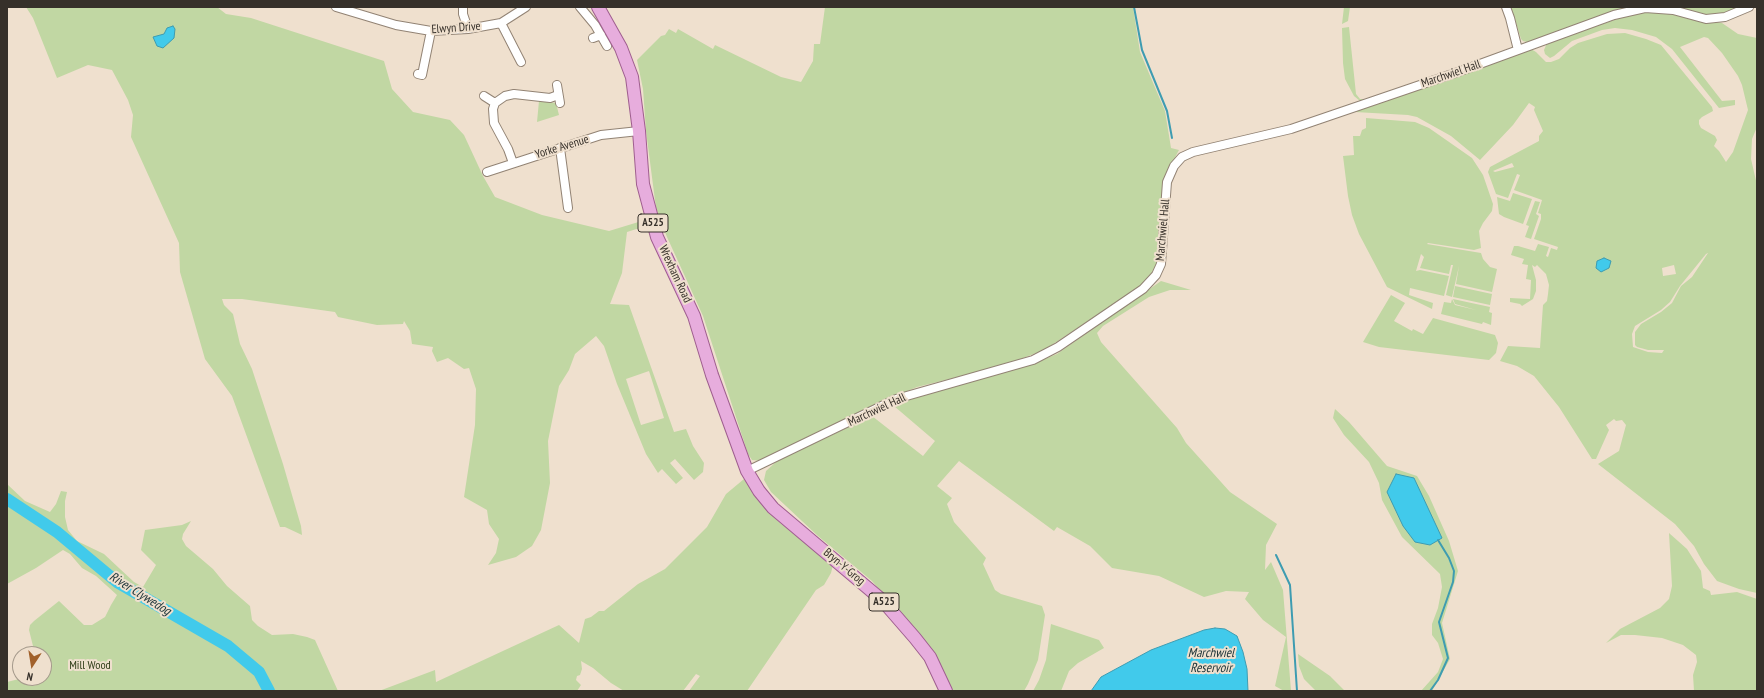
<!DOCTYPE html>
<html>
<head>
<meta charset="utf-8">
<style>
  body { margin:0 }
  #map { position:relative; width:1764px; height:698px; overflow:hidden; background:#efe0ce; font-family:"PT Sans Narrow",sans-serif }
  canvas { display:block }
  .frame { position:absolute; inset:0; border:8px solid #36302a; pointer-events:none }
  .north { position:absolute; left:12px; top:646px; width:40px; height:40px; box-sizing:border-box; background:#efe0ce; border:1px solid #a59a8c; border-radius:50%; rotate:192deg; font-size:11px; font-weight:700; line-height:16px; text-align:center; color:#36302a }
  .north::after { content:''; display:block; margin:auto; width:14px; height:18px; background:#a1612b; clip-path:polygon(50% 0,100% 100%,50% 72%,0 100%) }
</style>
</head>
<body>
<div id="map">
<canvas width="1764" height="698"></canvas>
<div class="frame"></div>
<div class="north">N</div>
</div>
<script>
const context = document.querySelector('canvas').getContext('2d');
context.lineJoin = 'round';
function fill(path, color) { context.fillStyle = color; context.fill(path, 'evenodd'); }
const shape = rows => new Path2D(rows.map(r => 'M' + r).join(''));
function strokePath(path, color, width, dash) { context.strokeStyle = color; context.lineWidth = width; context.lineCap = dash ? 'butt' : 'round'; context.setLineDash(dash || []); context.stroke(path); }
function drawText(font, color, halo, rows, align = 'center') {
  context.font = font + ' "PT Sans Narrow",sans-serif'; context.lineWidth = 4; context.setLineDash([]); context.textBaseline = 'middle'; context.strokeStyle = halo; context.fillStyle = color; for (const [text, x, y, turn = 0] of rows) {
    context.save(); context.translate(x, y); context.rotate((+turn || 0) * Math.PI / 180); context.textAlign = isNaN(turn) ? turn : align; if (halo) context.strokeText(text, 0, 0); context.fillText(text, 0, 0); context.restore();
  }
}
fill(shape([
  [26,7,217,7,226,14,251,18,384,61,392,89,413,112,450,120,464,135,483,176,495,197,542,215,609,231,645,220,646,226,627,232,622,273,610,304,629,305,674,432,686,429,693,446,704,463,703,472,694,480,675,459,670,463,683,478,676,484,662,469,658,473,646,454,617,384,604,346,596,336,575,354,569,370,559,386,548,441,550,483,541,530,532,546,516,557,488,565,496,553,499,539,489,524,487,510,464,497,475,425,476,389,469,368,464,369,448,358,437,362,432,351,433,347,412,344,410,331,404,321,403,324,377,325,338,317,335,312,242,299,222,299,224,305,233,314,240,344,252,369,283,464,301,526,302,535,285,527,280,527,232,396,205,359,180,272,179,243,131,137,133,115,128,100,112,70,88,65,57,78,33,18],
  [649,371,664,418,641,425,626,379],
  [825,7,1133,7,1140,52,1165,111,1171,148,1179,150,1171,165,1157,263,1147,281,1120,300,1044,350,1002,366,917,387,893,397,762,461,752,460,748,454,703,316,667,237,656,208,646,131,643,89,637,60,661,36,665,35,669,29,676,33,678,29,713,49,715,45,781,77,801,82,813,61,814,44,820,44],
  [1344,7,1350,7,1348,21,1342,24],
  [1511,7,1631,7,1531,43,1523,41,1521,39],
  [1671,7,1740,7,1714,16],
  [1641,12,1657,12,1722,23,1738,34,1757,38,1757,127,1752,139,1751,159,1757,185,1757,593,1739,589,1717,581,1704,564,1694,546,1675,524,1598,464,1619,451,1626,425,1622,420,1616,421,1614,419,1606,425,1609,430,1596,459,1592,459,1559,407,1534,376,1517,366,1500,361,1508,346,1540,348,1543,305,1547,301,1548,294,1549,285,1546,274,1537,265,1535,267,1532,265,1536,280,1536,291,1533,299,1522,306,1520,304,1510,302,1510,298,1530,299,1531,280,1526,279,1528,265,1522,264,1524,259,1511,255,1514,246,1518,246,1535,251,1538,244,1549,247,1546,256,1548,257,1551,248,1557,250,1558,247,1534,239,1541,219,1541,214,1538,213,1542,200,1514,190,1520,175,1517,174,1508,198,1496,194,1488,172,1490,167,1539,141,1539,136,1543,131,1534,110,1535,107,1529,103,1513,125,1480,160,1451,136,1417,117,1408,115,1355,112,1367,106,1531,49,1536,52,1546,62,1551,62,1559,59,1570,48,1578,43,1607,34,1625,33,1646,39,1661,45,1712,107,1713,111,1702,117,1699,120,1699,124,1701,128,1715,136,1717,140,1714,146,1719,151,1726,162,1733,152,1748,110,1742,85,1738,76,1722,53,1708,38,1704,37,1680,47,1722,101,1735,100,1735,105,1719,108,1672,49,1656,37,1632,30,1615,28,1602,30,1572,41,1554,56,1550,58,1545,54,1544,50,1547,43,1623,17],
  [1512,163,1514,167,1495,172,1493,171],
  [1708,253,1692,277,1681,286,1672,303,1661,312,1641,324,1635,332,1635,345,1637,347,1648,350,1664,350,1662,353,1648,352,1633,347,1632,334,1635,326,1661,310,1670,302,1680,286,1706,254],
  [1674,265,1676,274,1663,276,1662,268],
  [1349,27,1356,94,1360,99,1368,99,1360,101,1354,96,1345,79,1343,63,1342,28],
  [539,101,556,103,559,115,537,122],
  [1366,118,1415,122,1429,128,1472,158,1483,175,1493,204,1492,211,1483,223,1479,231,1481,248,1474,250,1428,243,1427,244,1481,253,1483,259,1490,267,1497,269,1492,292,1456,284,1459,266,1452,297,1446,295,1453,265,1451,265,1449,274,1420,268,1424,257,1421,254,1416,271,1420,270,1449,276,1444,296,1410,288,1409,295,1433,303,1432,309,1387,287,1359,234,1352,215,1348,196,1343,156,1354,155,1353,136,1360,136,1362,130,1366,128],
  [1513,193,1532,199,1523,224,1504,217,1499,214,1497,197,1510,201],
  [1535,201,1540,202,1536,214,1539,216,1531,239,1525,237,1529,226,1526,225],
  [1161,281,1191,290,1170,290,1149,297,1103,326,1097,333,1101,342,1177,428,1186,443,1230,492,1277,524,1266,545,1265,570,1271,562,1283,590,1291,691,1284,691,1275,686,1286,637,1263,620,1245,599,1249,592,1226,591,1204,597,1159,576,1112,568,1090,546,1057,527,1054,531,959,461,937,486,952,498,947,504,954,522,986,558,983,564,995,590,1001,594,1042,606,1045,615,1038,660,1028,684,1024,691,953,691,941,666,924,641,872,581,818,536,771,492,764,480,766,471,777,461,872,416,923,456,935,441,894,406,922,395,1030,365,1057,354],
  [1455,286,1492,294,1490,305,1453,297],
  [1391,295,1405,303,1394,321,1412,331,1413,329,1423,334,1433,318,1495,335,1498,343,1496,353,1489,360,1379,347,1363,342],
  [1452,299,1455,305,1476,310,1455,304,1453,299,1490,307,1489,312,1492,313,1491,325,1483,322,1482,324,1441,314,1444,302,1451,303],
  [1335,409,1349,422,1387,466,1417,476,1429,496,1449,541,1458,571,1442,623,1450,659,1432,691,1421,691,1438,672,1443,659,1438,643,1432,635,1432,624,1438,608,1442,587,1440,574,1402,537,1382,500,1379,483,1369,462,1344,435,1333,418],
  [744,479,758,500,779,522,833,565,831,573,824,585,816,590,747,691,689,691,700,676,696,674,683,691,624,691,611,683,593,668,581,661,582,669,580,675,577,676,576,680,581,685,577,691,379,691,435,670,436,682,559,625,579,643,585,619,591,617,599,611,604,611,638,584,665,569,707,527,726,494],
  [7,484,25,501,50,512,56,504,61,491,67,492,65,501,65,517,68,530,77,541,104,554,134,582,143,587,156,565,141,550,145,530,182,525,191,521,183,534,182,539,186,546,213,569,227,586,250,606,252,620,258,626,272,635,293,634,307,637,315,640,338,691,7,691,7,682,23,678,44,678,44,654,35,654,29,630,30,625,34,621,59,601,84,625,92,625,105,617,111,605,117,595,96,576,82,568,70,554,63,550,36,568,7,584],
  [1669,533,1687,549,1701,571,1703,588,1710,591,1711,595,1737,592,1757,599,1757,691,1694,691,1693,675,1697,662,1696,655,1683,645,1662,638,1635,635,1621,635,1606,643,1620,629,1660,608,1669,599,1672,586],
  [1051,624,1099,640,1104,648,1078,663,1069,671,1061,691,1033,691,1039,680,1046,660],
  [1298,654,1330,676,1345,691,1315,690,1304,679,1299,666]
]), '#c1d7a3');
const water = shape([
  [173,26,175,29,174,38,163,48,157,46,153,37,164,34,167,28,173,26],
  [1604,258,1611,261,1609,268,1601,272,1596,268,1597,261,1604,258],
  [1396,474,1414,478,1442,538,1430,545,1415,542,1403,526,1387,492,1396,474],
  [1215,628,1225,629,1237,636,1243,652,1247,669,1248,691,1091,691,1101,677,1151,650,1204,630,1215,628]
]);
fill(water, '#41caeb');
strokePath(water, '#3e9cb1', 1);
strokePath(shape([
  [1134,7,1142,50,1167,111,1172,138],
  [1276,555,1290,585,1297,691],
  [1430,691,1438,680,1448,658,1439,622,1453,582,1454,571,1449,558,1438,540]
]), '#3e9cb1', 2);
strokePath(shape([
  [7,499,57,532,117,582,228,646,259,672,269,691]
]), '#41caeb', 12);
const street = shape([
  [336,7,396,25,431,31,468,29,501,23,526,7],
  [463,7,463,14,468,29],
  [580,7,595,25,607,46],
  [1506,7,1510,18,1518,50],
  [501,23,521,62],
  [593,38,601,35],
  [418,74,422,75,431,31],
  [557,85,560,103],
  [484,96,495,103,493,109,494,123,508,149,513,163],
  [495,103,505,96,514,94,550,98,558,95],
  [560,148,568,208],
  [487,172,601,135,639,131],
  [747,471,896,399,1033,360,1058,347,1143,289,1156,275,1161,264,1167,182,1174,166,1182,157,1193,152,1291,129,1458,72,1614,15,1645,8,1673,10,1706,19,1725,17,1749,7]
]);
const primary = shape([
  [598,7,621,48,632,77,639,131,643,184,657,237,694,316,712,375,747,471,759,491,773,508,882,600,915,638,930,657,946,691]
]);
strokePath(street, '#928374', 10);
strokePath(primary, '#9f5e8f', 14);
strokePath(street, '#fff', 8);
strokePath(primary, '#e7addd', 12);
for (const [x, y, w] of [
  [653,223,30],
  [884,602,30]
]) { const box = new Path2D(); box.roundRect(x - w / 2, y - 9, w, 18, 3); context.fillStyle = '#efe0ce'; context.fill(box); strokePath(box, '#36302a', 1); }
drawText('bold 11px', '#36302a', null, [
  ["A525",653,223],
  ["A525",884,602]
]);
drawText('12px', '#36302a', '#efe0ce', [
  ["Elwyn Drive",456,28,-4],
  ["Marchwiel Hall",1451,74,-19],
  ["Yorke Avenue",562,147,-17],
  ["Marchwiel Hall",1163,230,-85],
  ["Wrexham Road",675,274,65],
  ["Marchwiel Hall",877,410,-25],
  ["Bryn-Y-Grog",844,567,40]
]);
drawText('12px', '#303e19', '#efe0ce', [
  ["Mill Wood",90,666]
]);
drawText('italic 13px', '#1a3137', '#efe0ce', [
  ["River Clywedog",140,594,32],
  ["Marchwiel",1211,653],
  ["Reservoir",1211,668]
]);
</script>
</body>
</html>
